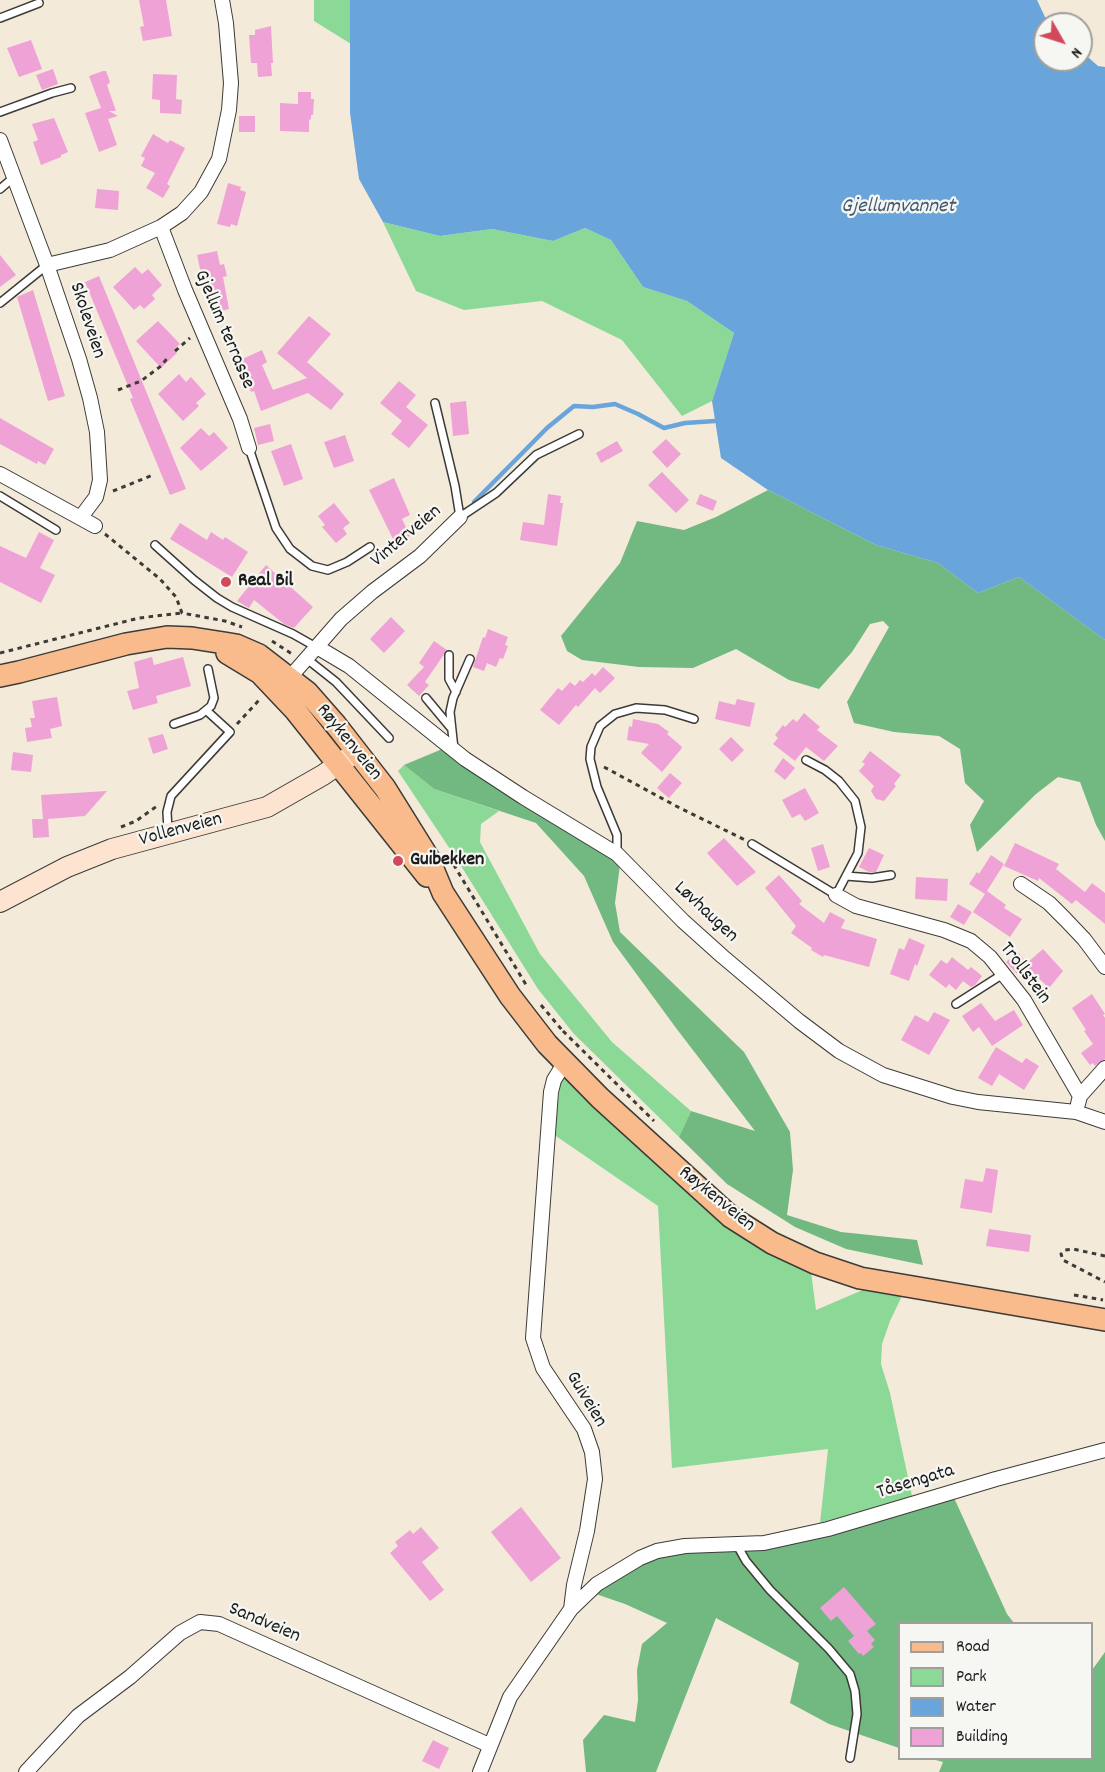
<!DOCTYPE html>
<html>
<head>
<meta charset="utf-8">
<style>
  body { margin:0 }
  #map { position:relative; width:1105px; height:1772px; overflow:hidden; background:#f4eada; font-family:Dekko,sans-serif }
  canvas { display:block }
  .legend { position:absolute; left:898px; top:1622px; width:195px; height:138px; box-sizing:border-box; background:#f6f6f2; border:2px solid #9f9f9c; margin:0; padding:8px 10px; list-style:none; font-size:18px; color:#1c1c1c }
  .legend li { display:flex; align-items:center; gap:12px; height:30px }
  .legend b { width:30px; border:2px solid #9f9f9c }
  .north { position:absolute; left:1033px; top:12px; width:60px; height:60px; box-sizing:border-box; background:#f6f6f2; border:2px solid #9f9f9c; border-radius:50%; rotate:129deg; font-size:16px; font-weight:700; line-height:24px; text-align:center; color:#1c1c1c }
  .north::after { content:''; display:block; margin:auto; width:21px; height:27px; background:#d1495b; clip-path:polygon(50% 0,100% 100%,50% 72%,0 100%) }
</style>
</head>
<body>
<div id="map">
<canvas width="1105" height="1772"></canvas>
<ul class="legend">
<li><b style="height:8px;background:#fabb8c"></b>Road</li>
<li><b style="height:16px;background:#8cd997"></b>Park</li>
<li><b style="height:16px;background:#69a5da"></b>Water</li>
<li><b style="height:16px;background:#efa2d5"></b>Building</li>
</ul>
<div class="north">N</div>
</div>
<script>
const context = document.querySelector('canvas').getContext('2d');
context.lineJoin = 'round';
function fill(path, color) { context.fillStyle = color; context.fill(path, 'evenodd'); }
const shape = rows => new Path2D(rows.map(r => 'M' + r).join(''));
function strokePath(path, color, width, dash) { context.strokeStyle = color; context.lineWidth = width; context.lineCap = dash ? 'butt' : 'round'; context.setLineDash(dash || []); context.stroke(path); }
function drawText(font, color, halo, rows, align = 'center') {
  context.font = font + ' Dekko,sans-serif'; context.lineWidth = 4.5; context.setLineDash([]); context.textBaseline = 'middle'; context.strokeStyle = halo; context.fillStyle = color; for (const [text, x, y, turn = 0] of rows) {
    context.save(); context.translate(x, y); context.rotate((+turn || 0) * Math.PI / 180); context.textAlign = isNaN(turn) ? turn : align; if (halo) context.strokeText(text, 0, 0); context.fillText(text, 0, 0); context.restore();
  }
}
fill(shape([
  [314,0,350,0,351,44,314,21],
  [383,222,440,236,492,229,553,241,585,228,611,240,643,287,687,301,734,333,712,401,682,416,622,340,542,301,464,310,416,291],
  [404,765,434,789,499,811,481,824,480,842,540,954,612,1042,691,1111,679,1137,574,1034,538,989,456,858,398,771],
  [562,1075,708,1211,771,1254,811,1272,816,1310,865,1289,902,1296,890,1321,882,1344,881,1364,890,1393,912,1496,820,1523,828,1449,672,1468,658,1206,553,1134]
]), '#8cd997');
fill(shape([
  [768,490,876,545,938,563,978,593,1019,577,1105,640,1105,841,1096,825,1080,782,1058,777,1036,794,977,852,970,825,984,801,965,783,960,749,939,736,894,732,854,723,847,702,889,627,883,621,870,624,852,652,819,689,789,680,736,649,693,668,639,667,582,660,567,651,561,636,620,563,637,521,684,530,716,517],
  [447,747,522,801,620,865,615,903,620,932,744,1052,790,1132,793,1170,787,1215,841,1232,917,1240,923,1265,846,1249,795,1227,727,1184,679,1137,691,1111,755,1131,676,1028,613,942,584,876,536,823,434,789,404,765],
  [950,1489,1007,1614,1014,1623,900,1624,899,1748,829,1724,790,1703,799,1663,716,1618,656,1772,586,1772,583,1740,604,1715,635,1722,638,1700,637,1670,642,1644,667,1623,625,1604,590,1592,662,1551,777,1538],
  [1105,1652,1105,1772,939,1772,943,1762,932,1759,1092,1758,1092,1670]
]), '#71b980');
fill(shape([
  [350,0,1037,0,1045,17,1052,24,1045,24,1045,60,1081,60,1081,51,1098,66,1105,67,1105,640,1019,577,978,593,938,563,876,545,768,490,721,458,712,401,734,333,687,301,643,287,611,240,585,228,553,241,492,229,440,236,383,222,359,179,350,113]
]), '#69a5da');
strokePath(shape([
  [474,502,547,428,574,406,593,407,615,404,638,414,664,428,685,423,715,421]
]), '#69a5da', 4.5);
fill(shape([
  [139,0,166,0,172,36,143,41,140,27,144,26],
  [271,26,273,63,271,63,272,76,258,77,257,63,251,63,249,35,255,35,255,30],
  [31,40,42,69,19,77,7,48],
  [53,69,58,84,42,90,36,75],
  [103,71,106,71,110,82,107,85,116,111,109,111,118,116,108,119,117,145,99,152,85,113,101,108,89,76],
  [153,74,177,75,176,99,182,100,181,114,160,113,160,100,152,99],
  [298,92,311,92,311,99,314,99,313,115,311,115,311,119,309,120,309,132,280,131,280,103,298,104],
  [239,116,255,116,255,132,239,132],
  [54,118,68,152,61,155,61,157,41,165,33,142,38,140,32,124],
  [153,134,168,143,170,140,185,148,167,184,170,186,163,198,146,188,155,173,141,166,145,158,141,156],
  [228,183,241,187,240,190,246,192,237,226,231,224,230,227,217,224],
  [97,189,119,191,118,210,95,208],
  [217,251,220,265,224,264,227,276,223,277,229,309,213,313,210,295,206,296,197,255],
  [0,255,16,275,0,287],
  [135,267,142,274,148,269,162,285,152,295,155,299,144,309,140,305,134,310,113,287],
  [99,276,186,489,170,495,130,399,133,398,85,282],
  [33,290,65,396,48,401,17,297],
  [309,316,331,334,307,362,344,394,331,410,308,393,261,411,254,391,251,392,238,361,262,350,267,362,262,365,273,390,307,378,277,353],
  [158,321,180,344,174,349,177,353,161,368,136,341],
  [179,374,186,382,191,377,206,394,196,403,199,406,183,421,158,394],
  [399,381,416,395,406,407,428,425,409,448,391,434,402,421,380,403],
  [466,401,469,434,453,436,450,403],
  [0,418,54,449,45,465,38,461,37,464,0,444],
  [270,424,274,441,258,445,254,428],
  [201,428,209,436,214,432,228,448,201,471,180,448],
  [345,435,354,461,334,468,324,442],
  [666,439,681,454,667,468,652,452],
  [617,441,623,451,601,463,596,453],
  [291,444,303,479,284,486,271,451],
  [662,472,689,500,676,513,648,485],
  [394,478,410,515,402,519,410,536,395,543,369,490],
  [548,494,561,496,560,503,563,503,557,546,520,540,523,522,544,525],
  [700,494,717,501,713,511,696,504],
  [334,503,350,523,343,528,347,534,336,543,322,527,325,525,318,516],
  [180,523,207,540,211,532,223,540,225,537,248,552,232,577,170,539],
  [39,532,54,540,40,568,55,575,41,603,0,582,0,546,26,558],
  [266,565,313,607,294,628,284,624,254,600,249,608,237,601],
  [391,617,405,631,384,653,370,639],
  [488,629,508,637,505,645,508,646,503,659,500,658,496,667,487,663,484,671,473,667,483,637,485,638],
  [434,641,447,650,425,682,429,685,419,696,407,685,424,667,419,663],
  [152,657,154,665,183,657,191,686,156,696,158,703,133,710,127,691,139,688,134,662],
  [603,667,615,678,600,693,595,688,578,707,576,705,559,725,540,710,558,688,562,691,570,682,575,686,580,680,583,682,592,673,595,676],
  [57,697,62,726,50,729,52,738,27,742,25,728,32,727,30,718,35,718,32,701],
  [737,699,755,703,750,727,715,719,719,701,735,705],
  [804,713,820,727,817,730,838,746,824,761,806,747,795,761,773,744,778,738,775,735,783,725,785,727,793,719,797,722],
  [633,719,658,724,669,732,667,734,681,746,682,748,662,772,641,753,649,744,627,740,629,726,632,727],
  [163,734,168,749,153,754,148,738],
  [731,737,744,750,732,762,719,749],
  [870,751,901,775,894,784,896,786,884,801,876,799,871,791,874,786,859,771,865,764,862,762],
  [13,752,33,755,31,772,11,770],
  [783,758,795,768,785,780,774,771],
  [670,773,682,783,669,798,657,788],
  [805,788,819,813,805,821,800,814,792,818,782,800],
  [107,791,85,816,48,819,49,837,33,838,32,819,43,819,41,795],
  [724,838,756,872,737,886,707,853],
  [1015,843,1059,864,1056,869,1085,892,1092,883,1105,893,1105,924,1076,900,1072,904,1039,878,1038,881,1004,866],
  [823,844,830,867,818,871,811,848],
  [869,848,884,855,876,872,869,872,859,867],
  [991,855,1004,864,985,894,969,884,977,872,979,874],
  [779,875,802,901,799,904,824,923,830,912,845,920,841,928,877,939,869,967,824,955,823,957,811,950,812,948,791,933,796,926,765,888],
  [916,877,948,879,947,901,915,899],
  [987,891,1006,905,1004,908,1022,919,1010,937,973,912],
  [958,904,972,912,964,925,950,917],
  [909,938,925,945,917,966,915,964,909,981,890,974,899,948,904,950],
  [1043,949,1063,971,1049,988,1026,966,1017,974,1006,962,1018,952,1027,963],
  [952,957,968,970,971,967,982,976,975,985,971,987,963,981,956,990,949,984,946,988,929,975,941,960,947,964],
  [1092,994,1105,1014,1103,1015,1105,1018,1105,1059,1095,1066,1093,1063,1090,1065,1081,1053,1093,1044,1084,1031,1086,1030,1072,1008],
  [981,1003,995,1021,1014,1010,1023,1025,992,1046,979,1027,973,1032,962,1016],
  [934,1012,950,1020,929,1055,901,1040,915,1015,928,1022],
  [996,1047,1022,1063,1026,1058,1039,1066,1024,1090,999,1074,992,1086,978,1078],
  [986,1168,998,1170,992,1213,960,1208,965,1179,983,1182],
  [989,1229,1031,1235,1029,1252,986,1246],
  [521,1507,561,1558,531,1582,491,1532],
  [421,1527,439,1548,422,1562,444,1590,430,1601,390,1553,398,1546,395,1542,410,1530,413,1534],
  [844,1587,876,1624,867,1631,875,1640,871,1644,874,1647,863,1656,861,1653,859,1654,848,1641,854,1636,837,1616,831,1621,820,1608],
  [433,1740,449,1748,439,1769,422,1761]
]), '#efa2d5');
const lane = shape([
  [0,18,39,3],
  [0,112,52,93,71,88],
  [0,189,14,177],
  [0,303,47,265],
  [435,403,455,486,460,517,496,493,536,455,579,434],
  [249,448,276,528,290,549,303,559,312,566,328,570,347,562,370,547],
  [0,496,56,530],
  [155,545,194,580,217,598,232,607,293,634,316,647],
  [449,655,449,679,456,692],
  [307,659,336,682,389,738],
  [426,698,451,728],
  [174,724,200,715,211,706,214,698,208,669],
  [454,749,450,712,453,698,470,659],
  [168,831,167,812,171,796,230,732,207,711],
  [752,844,836,895,858,853,861,827,855,801,839,781,825,770,806,760],
  [617,854,617,835,597,787,590,759,591,747,600,726,615,714,636,708,665,710,694,719],
  [846,876,872,878,891,875],
  [956,1004,1003,974],
  [737,1545,746,1561,770,1590,829,1649,850,1674,855,1691,857,1714,850,1758]
]);
const street = shape([
  [0,140,47,265,79,359,90,398,97,432,100,480,96,497,81,517],
  [161,227,182,213,201,192,219,159,229,110,231,83,226,23,222,0],
  [47,265,110,250,161,227,185,290,240,419,249,448],
  [0,474,95,526],
  [317,647,349,666,465,759,523,797,617,854,683,921,722,956,799,1021,839,1051,883,1075,953,1097,978,1102,1076,1112,1105,1122],
  [285,683,341,619,372,592,420,556,460,517],
  [1021,884,1049,903,1065,919,1084,939,1105,967],
  [836,895,856,906,944,930,971,941,990,957,1024,1000,1080,1096],
  [1078,1104,1080,1096,1105,1068],
  [571,1609,597,1584,640,1558,657,1551,685,1546,764,1543,828,1529,996,1479,1105,1450],
  [26,1772,78,1716,130,1677,180,1633,200,1622,219,1624,489,1745],
  [480,1772,510,1697,571,1609,574,1585,587,1531,595,1479,592,1452,584,1429,543,1368,533,1338,551,1092,554,1080,565,1062]
]);
const secondary = shape([
  [0,902,67,867,112,849,267,807,323,775,352,755]
]);
const primary = shape([
  [227,653,260,673,295,710,427,876],
  [0,676,19,672,126,644,167,637,192,638,224,643,236,645,259,655,307,692,336,725,385,788,428,857,443,893,510,996,547,1044,600,1098,731,1217,772,1243,815,1263,860,1278,1105,1320]
]);
strokePath(lane, '#3c3b38', 10);
strokePath(street, '#3c3b38', 16);
strokePath(secondary, '#3c3b38', 22);
strokePath(primary, '#3c3b38', 24);
strokePath(shape([
  [175,351,190,338],
  [118,390,141,381,161,366,169,356],
  [113,491,153,475],
  [105,534,160,579,176,597,182,613,225,621,242,627],
  [272,641,292,654],
  [0,653,139,618,182,613],
  [237,724,261,698],
  [604,767,676,806,745,840],
  [121,827,136,821,157,806],
  [449,857,528,988],
  [541,1005,562,1030,560,1032],
  [563,1031,654,1121],
  [1105,1256,1073,1249,1065,1250,1061,1254,1063,1260,1105,1282],
  [1074,1295,1103,1300]
]), '#3c3b38', 3, [4.5, 4.5]);
strokePath(lane, '#fff', 7);
strokePath(street, '#fff', 14);
strokePath(secondary, '#fde4d1', 20);
strokePath(primary, '#fabb8c', 21);
for (const [x, y, r, color] of [
  [226,582,6,"#d1495b"],
  [398,861,6,"#d1495b"]
]) { const dot = new Path2D(); dot.arc(x, y, r, 0, 2 * Math.PI); context.fillStyle = color; context.fill(dot); strokePath(dot, '#f6f6f2', 2); }
drawText('20px', '#1c1c1c', '#f6f6f2', [
  ["Skoleveien",86,321,72],
  ["Gjellum terrasse",223,330,67],
  ["Vinterveien",407,537,-40],
  ["Røykenveien",348,743,51],
  ["Vollenveien",181,831,-15],
  ["Løvhaugen",705,913,43],
  ["Trollstein",1024,974,53],
  ["Røykenveien",716,1200,39],
  ["Guiveien",585,1400,59],
  ["Tåsengata",916,1483,-17],
  ["Sandveien",264,1624,23]
]);
drawText('bold 20px', '#1c1c1c', '#f6f6f2', [
  ["Real Bil",238,582],
  ["Guibekken",410,861]
], 'left');
drawText('italic 21px', '#3f5a71', '#f6f6f2', [
  ["Gjellumvannet",898,208]
]);
</script>
</body>
</html>
